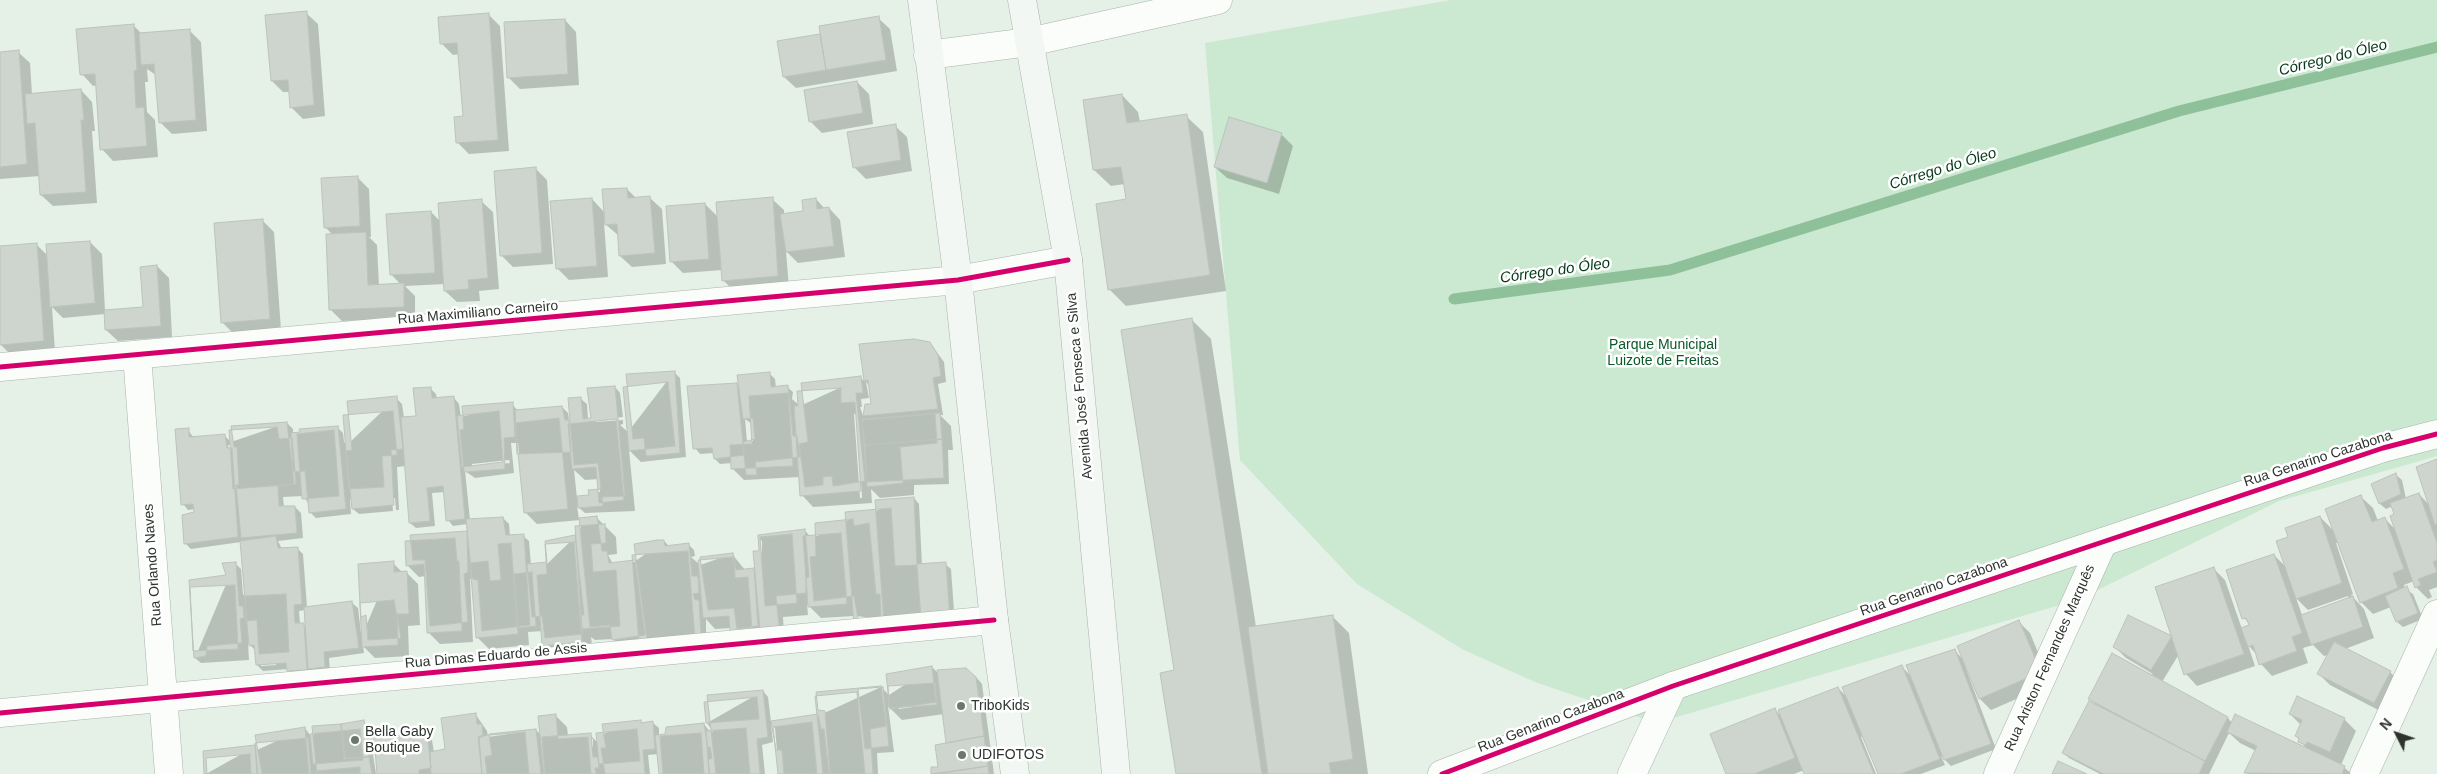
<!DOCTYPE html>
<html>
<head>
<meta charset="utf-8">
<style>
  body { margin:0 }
  #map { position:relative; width:2437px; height:774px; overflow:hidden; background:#e5f0e7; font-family:Arial,sans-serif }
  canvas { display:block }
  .north { position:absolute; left:2372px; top:709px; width:50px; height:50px; -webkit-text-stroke:4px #fff; paint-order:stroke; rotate:311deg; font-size:14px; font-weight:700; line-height:20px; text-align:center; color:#2d342e }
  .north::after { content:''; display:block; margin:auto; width:18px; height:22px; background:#2d342e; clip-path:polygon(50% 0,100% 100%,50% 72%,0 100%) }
</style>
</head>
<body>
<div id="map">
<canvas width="2437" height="774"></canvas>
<div class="north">N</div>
</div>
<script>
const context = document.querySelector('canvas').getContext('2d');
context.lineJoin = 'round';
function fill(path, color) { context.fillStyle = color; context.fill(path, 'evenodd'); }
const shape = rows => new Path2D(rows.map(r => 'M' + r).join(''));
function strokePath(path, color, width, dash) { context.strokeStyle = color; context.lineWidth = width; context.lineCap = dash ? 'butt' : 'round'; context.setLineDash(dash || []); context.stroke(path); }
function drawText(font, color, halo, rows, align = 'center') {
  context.font = font + ' Arial,sans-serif'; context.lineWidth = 5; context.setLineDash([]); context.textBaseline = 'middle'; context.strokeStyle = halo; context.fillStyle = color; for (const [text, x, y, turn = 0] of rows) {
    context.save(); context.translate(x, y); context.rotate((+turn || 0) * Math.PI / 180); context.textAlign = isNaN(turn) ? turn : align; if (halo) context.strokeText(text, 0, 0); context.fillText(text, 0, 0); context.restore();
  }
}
fill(shape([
  [1451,0,2437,0,2437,456,2279,501,2077,600,1656,723,1535,682,1462,649,1357,584,1240,460,1205,43]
]), '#cbe8d0');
fill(shape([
  [306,13,318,24,325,116,303,119,291,107,290,92,283,92,272,81],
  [488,14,500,26,509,151,469,154,457,142,464,117,459,54,453,55,441,43],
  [878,18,890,29,897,71,796,88,784,77,779,42,822,35],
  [565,20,576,32,579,85,520,89,509,78],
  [133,25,142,34,189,30,201,42,207,131,172,134,160,122,156,75,147,69,148,82,145,82,147,112,155,120,158,157,113,161,102,149,97,85,93,86,82,74],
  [18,52,30,63,32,94,81,90,92,102,95,131,92,131,97,203,53,206,41,195,40,176,0,179,0,53],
  [857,82,869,94,873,124,822,133,810,121],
  [1122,95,1138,112,1140,122,1186,116,1203,132,1226,291,1126,306,1109,289,1127,200,1125,184,1111,186,1094,170,1085,101],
  [895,126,907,137,912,171,866,179,855,168],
  [1281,134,1293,146,1279,194,1227,178,1215,167],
  [536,169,547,180,553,264,513,267,502,256],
  [357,177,369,189,371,237,369,237,377,245,379,286,401,285,391,274,431,212,440,221,481,201,493,212,499,289,479,291,480,301,457,302,445,291,445,284,405,286,415,296,415,318,342,321,330,309,333,235,325,227],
  [627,189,637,199,650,198,662,209,666,264,632,267,620,256,619,236,604,223,608,277,569,280,557,268,592,199,605,213],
  [772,199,784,210,784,214,805,212,816,199,825,209,829,208,840,220,845,257,798,263,786,251,789,288,735,292,723,280,722,270,683,273,671,261,705,204,719,218],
  [262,220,274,232,281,330,234,334,222,322],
  [90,242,102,254,105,311,145,308,157,266,169,278,172,337,118,341,106,330,105,314,63,318,52,307,55,352,12,356,0,344,0,247,36,244,48,256],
  [1191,319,1211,339,1256,627,1332,616,1349,633,1368,774,1177,774,1175,671],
  [930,343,944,362,946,382,938,384,943,415,940,415,951,426,953,450,948,450,949,484,914,485,914,495,880,498,871,489,872,503,813,507,802,495,800,477,744,480,732,468,732,463,720,464,715,459,714,453,700,454,695,448,736,384,740,388,769,373,775,379,776,388,787,387,793,392,792,399,800,406,861,378,865,382,860,345],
  [866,382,869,385,872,405,863,416,860,407,862,407,861,399,869,398],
  [854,414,857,414,862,498,860,498],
  [745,419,752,424,753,441,747,442],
  [674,372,680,378,686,457,641,462,629,450,635,511,585,513,577,506,579,519,597,518,616,537,617,554,608,555,613,564,634,562,664,541,669,546,688,544,694,550,695,556,691,557,700,565,732,554,745,570,756,569,762,551,762,541,757,536,805,531,810,536,817,536,845,521,914,498,919,504,922,565,945,564,951,569,955,625,854,616,821,618,807,604,808,615,783,617,784,633,731,628,715,629,706,619,706,640,619,645,613,639,595,640,591,637,593,654,555,657,544,645,543,631,528,632,529,645,489,649,477,637,473,578,470,579,473,642,440,644,428,632,426,576,419,577,407,565,411,536,469,532,468,524,453,526,448,520,445,492,432,493,435,526,416,528,410,523,406,466,397,467,399,510,396,510,395,498,392,498,393,511,359,514,353,509,352,499,350,499,351,514,316,518,310,512,309,504,303,496,283,497,284,507,295,507,301,513,303,538,278,541,282,549,297,548,303,554,307,607,352,603,358,608,361,633,363,633,393,563,403,573,406,572,418,584,420,625,408,626,409,656,375,658,363,646,364,653,329,658,330,672,294,676,288,669,263,671,257,665,256,651,248,643,249,660,201,663,195,658,235,563,241,569,243,594,246,597,241,542,191,549,185,543,195,513,195,509,188,510,183,504,188,430,194,438,224,435,231,442,287,423,293,429,293,434,337,427,343,433,344,442,347,445,396,398,402,404,404,418,418,418,430,388,436,394,437,399,454,398,459,404,461,417,512,404,518,411,562,407,568,413,570,427,581,399,587,404,588,420,592,419,615,387,620,393,623,417,596,420,596,422,623,420,623,424,620,425,628,432],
  [511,443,518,443,525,512,537,524,580,520,581,527,577,539,575,537,548,563,531,565,529,541,523,536,510,536,509,524,503,518,470,520,465,471,475,478,514,473],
  [228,445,231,445,231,469],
  [509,460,510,463,472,467,472,464],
  [574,470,585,480,599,479,600,492,577,498],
  [305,610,307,628,300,624,299,611],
  [276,663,276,665,261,666,261,664],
  [2437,461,2437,587,2429,590,2432,597,2428,599,2416,587,2414,581,2404,585,2405,589,2413,594,2423,619,2403,627,2397,622,2391,607,2373,614,2361,602,2339,543,2336,543,2353,594,2351,595,2364,609,2374,638,2345,649,2390,672,2401,683,2386,714,2330,685,2319,674,2328,655,2324,656,2313,645,2303,648,2308,663,2272,676,2261,664,2257,655,2248,645,2255,666,2197,686,2186,674,2179,654,2162,682,2228,718,2232,723,2306,748,2296,736,2301,725,2290,714,2298,698,2344,719,2356,731,2341,765,2352,774,2247,774,2256,751,2240,743,2229,733,2209,774,2100,774,2069,758,2063,753,2097,706,2090,698,2153,674,2126,658,2115,647,2129,617,2173,638,2213,568,2225,580,2242,629,2251,625,2244,618,2274,555,2286,567,2289,538,2320,517,2334,531,2361,497,2373,508,2378,521,2385,519,2397,531,2396,515,2393,506,2386,509,2380,504,2372,485,2396,475,2402,480,2406,499,2419,494,2431,507],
  [2348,596,2349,599,2302,615,2296,598,2308,610],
  [2019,622,2030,633,2051,684,1991,710,1980,699],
  [1955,651,1962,658,1996,749,1951,766,1941,756,1945,765,1921,774,1879,774,1863,736,1861,737,1876,774,1805,774,1804,770,1794,774,1727,774,1775,710,1783,718,1838,688,1848,698,1902,667,1912,677],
  [932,667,939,674,976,677,982,684,994,774,933,774,932,768,939,768,948,744,944,714,902,720,888,706,894,752,877,753,878,774,779,774,775,728,771,724,773,742,762,745,765,774,660,774,658,754,648,755,650,774,379,774,376,752,372,748,376,774,206,774,254,747,257,750,305,728,310,735,314,735,313,728,363,721,369,727,371,739,427,734,432,740,434,753,446,750,476,715,487,731,488,737,536,730,541,735,555,715,567,727,568,736,590,735,598,743,605,733,640,721,643,724,653,723,659,728,659,736,704,724,710,732,713,732,707,723,763,691,768,697,771,722,818,716,881,687,889,695],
  [927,705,899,709,899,707],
  [590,739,593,739,593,747,591,747]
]), '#0003');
strokePath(shape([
  [1454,299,1670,270,2179,111,2437,47]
]), '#8ec199', 11);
const building = shape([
  [307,11,314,105,290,108,288,80,271,81,265,15,307,11],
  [489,13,498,140,456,143,454,117,463,116,457,43,440,44,438,17,489,13],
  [879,16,886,60,826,70,819,26,879,16],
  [565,19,568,74,507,78,504,22,565,19],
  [134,24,137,70,134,71,136,108,144,107,147,146,100,150,95,74,80,75,76,29,134,24],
  [190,29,196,120,159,123,154,64,141,65,139,33,190,29],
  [820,34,826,70,783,77,777,41,820,34],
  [19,50,27,164,0,167,0,52,19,50],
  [857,81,863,113,809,122,804,90,857,81],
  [81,89,84,120,81,120,86,192,40,195,35,123,27,124,25,94,81,89],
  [1122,94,1127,123,1187,114,1210,275,1108,290,1096,204,1126,199,1121,167,1093,170,1083,100,1122,94],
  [1229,117,1282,133,1267,183,1214,167,1229,117],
  [896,124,901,160,853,168,847,132,896,124],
  [536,167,542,253,500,256,494,171,536,167],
  [358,176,360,226,324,228,321,178,358,176],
  [627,188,628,198,650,196,655,253,619,256,617,224,605,225,602,189,627,188],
  [773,197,778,276,722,281,716,202,773,197],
  [592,198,597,266,556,269,550,201,592,198],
  [816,198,817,209,829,207,834,246,786,252,780,214,803,211,802,200,816,198],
  [482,199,488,278,468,280,469,289,444,291,438,203,482,199],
  [705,203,709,259,670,262,666,206,705,203],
  [431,211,435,273,390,275,386,214,431,211],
  [263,219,270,319,221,323,214,223,263,219],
  [366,232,368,285,404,283,404,307,329,310,326,234,366,232],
  [90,241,95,303,50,307,46,244,90,241],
  [37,243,44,341,0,345,0,246,37,243],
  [157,265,161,326,105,330,104,310,143,307,140,267,157,265],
  [1192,318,1262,774,1176,774,1160,673,1174,670,1121,330,1192,318],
  [914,339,930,342,938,355,941,376,933,378,938,409,863,416,865,404,871,404,868,380,864,381,859,344,914,339],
  [675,371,680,453,646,456,644,438,633,439,626,374,675,371],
  [770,372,771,387,788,385,793,436,797,436,800,457,755,462,757,475,746,475,743,442,755,439,753,418,743,419,737,375,770,372],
  [861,376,863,393,856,393,865,481,833,486,832,476,823,477,823,485,805,487,799,444,808,442,801,383,861,376],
  [668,382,675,446,629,451,623,387,668,382],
  [737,383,744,455,714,459,712,448,693,449,687,386,737,383],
  [615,386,625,496,602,497,603,506,578,508,577,496,589,495,588,490,601,489,598,463,574,465,568,398,581,397,583,419,591,418,587,388,615,386],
  [431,387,432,398,454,396,465,519,446,521,443,486,427,488,430,521,409,523,401,417,416,416,413,388,431,387],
  [841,388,841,403,855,402,861,491,800,496,794,406,798,406,797,391,841,388],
  [788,393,793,466,731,469,730,445,752,444,749,396,788,393],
  [397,396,403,449,391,450,394,505,352,509,346,451,352,450,347,401,397,396],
  [513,402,515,437,504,438,505,469,464,472,460,430,464,429,462,406,513,402],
  [562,406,565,420,569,420,571,452,517,454,515,410,562,406],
  [393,411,397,455,382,456,384,487,349,489,343,415,393,411],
  [499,411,503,462,462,467,457,416,499,411],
  [940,413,942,439,865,445,862,419,940,413],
  [935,414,937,443,900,447,903,483,867,487,862,420,935,414],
  [559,418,568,509,524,513,515,423,559,418],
  [616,419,624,500,599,503,596,467,572,469,568,424,616,419],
  [287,422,294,484,278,486,279,506,295,506,297,533,241,538,236,485,239,485,237,447,234,447,231,426,287,422],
  [338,426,346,509,309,513,305,471,293,472,291,433,300,432,299,429,338,426],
  [277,427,279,439,292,438,296,484,233,489,229,430,277,427],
  [189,428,189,437,225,434,227,448,232,448,238,537,184,544,182,515,194,512,193,504,181,505,175,429,189,428],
  [334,430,339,496,302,499,297,434,334,430],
  [942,439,944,478,867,482,865,445,942,439],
  [2437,459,2437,524,2435,525,2416,467,2437,459],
  [2396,473,2401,494,2379,504,2371,484,2396,473],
  [2419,493,2437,543,2437,560,2433,562,2437,572,2418,579,2421,585,2415,588,2390,516,2394,514,2390,503,2419,493],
  [2361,495,2372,522,2385,517,2404,569,2393,573,2398,588,2360,603,2325,509,2361,495],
  [914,497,917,564,946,562,950,619,884,622,875,500,914,497],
  [891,508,895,566,917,565,921,618,854,624,845,512,891,508],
  [597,516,602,551,607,551,609,563,635,560,645,635,612,640,610,625,590,627,579,518,597,516],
  [2320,516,2342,583,2296,599,2276,541,2288,537,2285,528,2320,516],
  [503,517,506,535,524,534,530,625,482,631,478,580,472,579,466,519,503,517],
  [853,519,854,526,869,523,876,594,880,594,881,617,858,619,854,596,814,601,810,557,816,556,815,523,853,519],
  [605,524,606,543,591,544,593,572,616,570,620,626,582,629,575,526,605,524],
  [805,529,809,577,806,578,806,593,776,596,779,627,760,629,753,551,759,551,758,535,805,529],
  [467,531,468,572,464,574,468,622,430,626,425,560,413,560,410,535,467,531],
  [841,533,847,604,808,607,803,536,841,533],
  [792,534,797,603,765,606,760,537,792,534],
  [575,535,584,615,581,615,582,634,545,638,542,616,532,617,527,564,547,562,545,541,575,535],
  [276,536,278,548,298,547,302,604,294,605,295,623,304,623,307,670,287,671,286,663,256,665,254,645,249,646,240,541,276,536],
  [455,538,457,561,459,561,462,631,427,633,424,564,406,566,405,541,455,538],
  [657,540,664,540,665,546,689,543,692,576,698,576,699,593,693,594,695,600,699,600,701,634,647,640,634,544,657,540],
  [574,542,582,642,542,646,537,575,547,574,545,544,574,542],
  [511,543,518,634,476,638,470,563,488,561,490,581,501,580,498,544,511,543],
  [688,551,695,639,639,643,632,555,688,551],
  [733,553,736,570,754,568,758,626,737,629,734,608,708,610,700,557,733,553],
  [2274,554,2302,633,2292,637,2297,651,2259,665,2253,645,2248,647,2241,628,2249,625,2246,618,2242,619,2226,570,2274,554],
  [734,557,735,578,748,577,752,630,730,632,729,616,703,618,698,560,734,557],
  [394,561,394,572,407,571,409,614,397,614,398,645,362,647,358,564,394,561],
  [236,562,239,606,243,606,244,618,240,619,242,643,207,646,206,656,194,658,189,580,226,575,222,563,236,562],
  [2214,567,2244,654,2184,675,2155,587,2214,567],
  [532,572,536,626,518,628,514,574,532,572],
  [235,585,238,649,193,651,190,587,235,585],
  [2407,586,2418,613,2396,622,2385,596,2407,586],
  [286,594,289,652,259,654,257,620,246,621,245,596,286,594],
  [2353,596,2363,627,2311,645,2301,615,2353,596],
  [394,600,401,638,368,640,366,615,361,617,360,603,394,600],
  [352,601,359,648,324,652,325,667,308,669,304,607,352,601],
  [1333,615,1353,759,1329,763,1331,774,1268,774,1248,627,1333,615],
  [2128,615,2172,636,2151,670,2113,647,2128,615],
  [2019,620,2041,672,1979,699,1957,646,2019,620],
  [2334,642,2391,671,2374,703,2317,674,2334,642],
  [1955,649,1991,744,1944,760,1906,665,1955,649],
  [2112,653,2228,717,2205,761,2088,699,2112,653],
  [1902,665,1940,759,1901,774,1878,774,1842,687,1902,665],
  [932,666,936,702,890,709,886,674,932,666],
  [966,668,976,677,984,736,946,743,937,670,966,668],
  [935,683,937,705,889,708,888,686,935,683],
  [881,686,886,726,870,729,873,774,830,774,825,711,818,710,816,692,881,686],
  [883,687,889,746,865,749,858,689,883,687],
  [1838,687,1874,774,1804,774,1778,710,1838,687],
  [763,690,768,737,757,739,760,774,716,774,707,695,763,690],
  [857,692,865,774,823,774,815,696,857,692],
  [2297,696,2345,718,2330,752,2307,742,2306,745,2298,742,2299,738,2295,736,2302,720,2289,714,2297,696],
  [757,697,759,719,706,723,704,702,757,697],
  [2089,701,2205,761,2199,774,2104,774,2062,753,2089,701],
  [1775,708,1795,758,1754,774,1726,774,1710,734,1775,708],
  [476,713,477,724,482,724,483,737,478,737,482,774,431,774,430,752,445,749,441,718,476,713],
  [556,714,558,739,588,737,591,774,544,774,538,716,556,714],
  [818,714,821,729,824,729,829,774,784,774,782,750,776,750,771,721,818,714],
  [2235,714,2345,766,2342,774,2244,773,2257,746,2227,732,2235,714],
  [364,720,369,757,345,758,341,724,364,720],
  [641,720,641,723,653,721,655,749,643,750,645,774,605,774,601,748,606,748,602,724,641,720],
  [812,722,817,774,778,774,773,727,812,722],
  [704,723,708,748,710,747,712,758,708,760,710,774,659,774,655,735,665,734,666,727,704,723],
  [341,724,344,759,369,757,372,774,317,774,312,726,341,724],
  [305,727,309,774,262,774,255,735,305,727],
  [746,728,750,774,709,774,706,731,746,728],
  [360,729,363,760,313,764,310,734,360,729],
  [536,729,541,774,487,774,485,757,492,755,489,734,536,729],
  [637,729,640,761,599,764,596,733,637,729],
  [427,732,431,768,419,770,419,774,377,774,375,749,372,749,371,738,427,732],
  [525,732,529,774,482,774,479,736,525,732],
  [591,733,593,757,598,757,599,768,595,768,596,774,545,774,542,737,591,733],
  [701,733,704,774,663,774,660,736,701,733],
  [984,736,988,766,931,774,931,767,938,767,935,745,984,736],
  [308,738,311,774,258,774,255,743,308,738],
  [255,745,257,774,204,774,203,751,255,745],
  [250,754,251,774,207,774,206,758,250,754],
  [2058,761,2087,774,2052,774,2058,761],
  [988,766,989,774,938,774,988,766],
  [360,767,360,774,316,774,316,771,360,767]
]);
fill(building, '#cdd5ce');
strokePath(building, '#bcc3bd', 1);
const minor = shape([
  [928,55,1029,42,1218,0],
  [137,355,169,774],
  [0,367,958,280,1068,260],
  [0,713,994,620],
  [1632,774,1673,686],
  [1998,774,2103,542],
  [2364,774,2437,614]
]);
const tertiary = shape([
  [1442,774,1673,686,2383,448,2437,434]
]);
const secondary = shape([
  [922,0,958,280,994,620,1015,774],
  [1022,0,1068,260,1116,774]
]);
strokePath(minor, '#aab2ac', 29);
strokePath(tertiary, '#aab2ac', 29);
strokePath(secondary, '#aab2ac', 29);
strokePath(minor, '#fbfdfb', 28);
strokePath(tertiary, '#fbfdfb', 28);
strokePath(secondary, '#f3f7f4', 28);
strokePath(shape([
  [0,367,958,280,1068,260],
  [0,713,994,620],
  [1442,774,1673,686,2383,448,2437,434]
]), '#d6006c', 5);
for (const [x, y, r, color] of [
  [961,706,5,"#6d766f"],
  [355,740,5,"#6d766f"],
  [962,755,5,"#6d766f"]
]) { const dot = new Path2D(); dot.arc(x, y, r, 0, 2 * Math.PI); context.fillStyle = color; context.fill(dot); strokePath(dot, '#fff', 2); }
drawText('14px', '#2d342e', '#fff', [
  ["Rua Maximiliano Carneiro",478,313,-5],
  ["Avenida José Fonseca e Silva",1080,386,-95],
  ["Rua Genarino Cazabona",2318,459,-18],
  ["Rua Orlando Naves",153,565,-94],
  ["Rua Genarino Cazabona",1934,587,-19],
  ["Rua Dimas Eduardo de Assis",496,656,-5],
  ["Rua Ariston Fernandes Marquês",2050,658,-66],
  ["Rua Genarino Cazabona",1551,721,-21]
]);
drawText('14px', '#085928', '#fff', [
  ["Parque Municipal",1663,345],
  ["Luizote de Freitas",1663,361]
]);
drawText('14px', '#2d342e', '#fff', [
  ["TriboKids",971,706],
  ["Bella Gaby",365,732],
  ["Boutique",365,748],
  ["UDIFOTOS",972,755]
], 'left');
drawText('italic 15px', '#043a18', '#fff', [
  ["Córrego do Óleo",2333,58,-14],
  ["Córrego do Óleo",1943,169,-17],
  ["Córrego do Óleo",1555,271,-8]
]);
</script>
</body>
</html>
